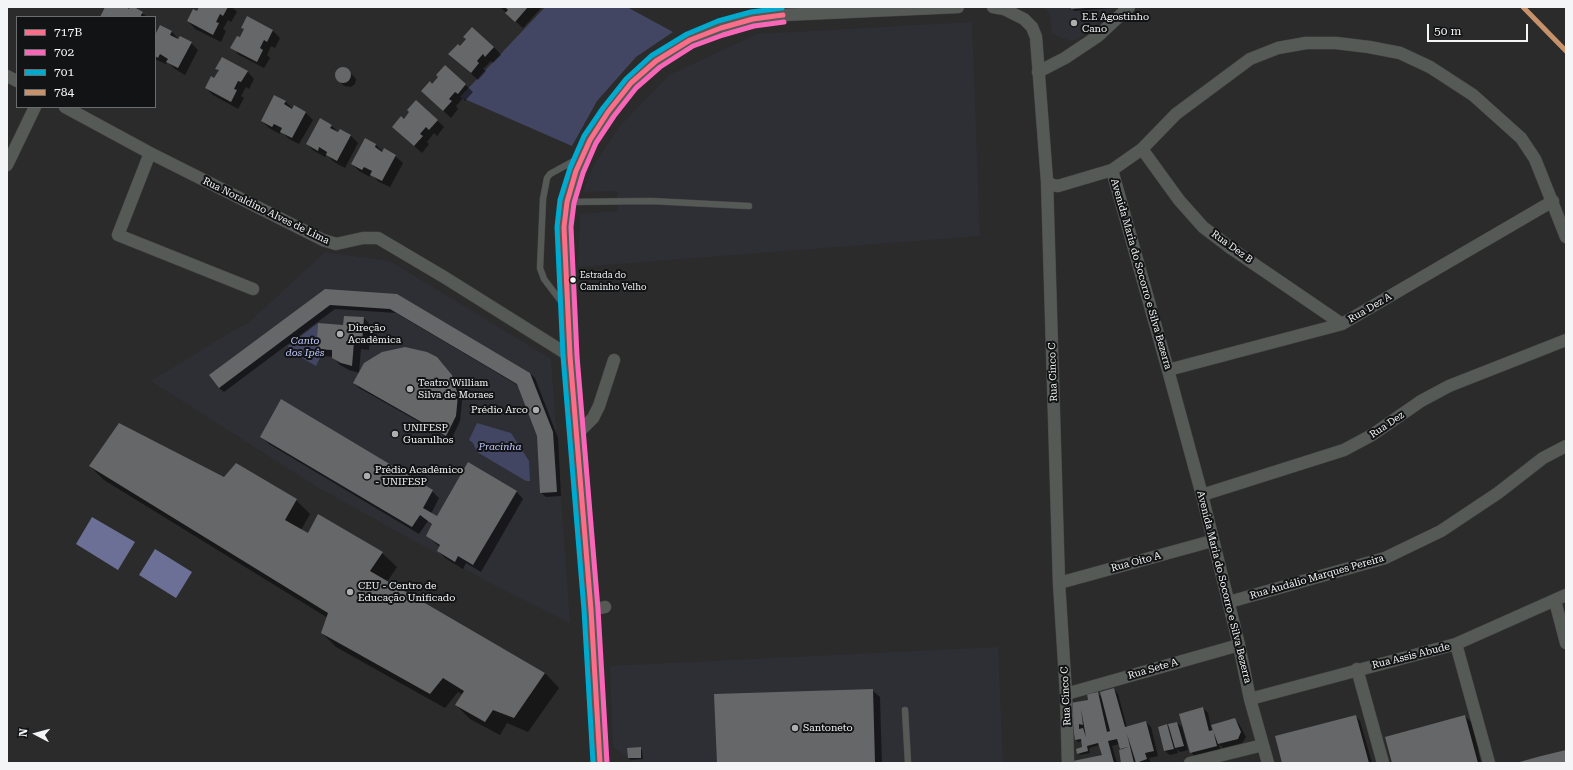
<!DOCTYPE html>
<html>
<head>
<meta charset="utf-8">
<style>
  body { margin:0 }
  #map { position:relative; width:1573px; height:770px; overflow:hidden; background:#2b2b2b; font-family:"Roboto Serif",serif }
  canvas { display:block }
  .frame { position:absolute; inset:0; border:8px solid #f4f5f6; pointer-events:none }
  .legend { position:absolute; left:16px; top:16px; width:140px; height:92px; box-sizing:border-box; background:#121314; border:1px solid #6c6d6e; margin:0; padding:5px 7px; list-style:none; font-size:12px; color:#f4f5f6 }
  .legend li { display:flex; align-items:center; gap:8px; height:20px }
  .legend b { width:20px; border:1px solid #6c6d6e }
  .north { position:absolute; left:16px; top:714px; width:40px; height:40px; -webkit-text-stroke:3px #121314; paint-order:stroke; rotate:276deg; font-size:11px; font-weight:700; line-height:16px; text-align:center; color:#f4f5f6 }
  .north::after { content:''; display:block; margin:auto; width:14px; height:18px; background:#f4f5f6; clip-path:polygon(50% 0,100% 100%,50% 72%,0 100%) }
  .scale { position:absolute; left:1427px; top:24px; width:101px; height:18px; box-sizing:border-box; border:2px solid #f4f5f6; border-top:0; padding-left:5px; font-size:12px; line-height:14px; white-space:nowrap; color:#f4f5f6; -webkit-text-stroke:3px #121314; paint-order:stroke }
</style>
</head>
<body>
<div id="map">
<canvas width="1573" height="770"></canvas>
<div class="frame"></div>
<ul class="legend">
<li><b style="height:5px;background:#fb6d88"></b>717B</li>
<li><b style="height:5px;background:#fa66b7"></b>702</li>
<li><b style="height:5px;background:#00a9ce"></b>701</li>
<li><b style="height:5px;background:#c7916a"></b>784</li>
</ul>
<div class="north">N</div>
<div class="scale">50 m</div>
</div>
<script>
const context = document.querySelector('canvas').getContext('2d');
context.lineJoin = 'round';
function fill(path, color) { context.fillStyle = color; context.fill(path, 'evenodd'); }
const shape = rows => new Path2D(rows.map(r => 'M' + r).join(''));
function strokePath(path, color, width, dash) { context.strokeStyle = color; context.lineWidth = width; context.lineCap = dash ? 'butt' : 'round'; context.setLineDash(dash || []); context.stroke(path); }
function drawText(font, color, halo, rows, align = 'center') {
  context.font = font + ' "Roboto Serif",serif'; context.lineWidth = 4; context.setLineDash([]); context.textBaseline = 'middle'; context.strokeStyle = halo; context.fillStyle = color; for (const [text, x, y, turn = 0] of rows) {
    context.save(); context.translate(x, y); context.rotate((+turn || 0) * Math.PI / 180); context.textAlign = isNaN(turn) ? turn : align; if (halo) context.strokeText(text, 0, 0); context.fillText(text, 0, 0); context.restore();
  }
}
fill(shape([
  [1042,7,1116,7,1084,35,1073,41,1061,38,1052,33,1049,12],
  [972,22,980,236,578,267,580,214,617,211,618,191,583,192,594,165,618,128,669,75,757,34],
  [325,252,390,261,551,359,570,623,490,583,317,487,151,381,239,327,247,324],
  [998,647,1003,763,635,763,613,747,610,666]
]), '#2e2e35');
fill(shape([
  [545,7,627,7,673,32,636,57,597,101,572,146,460,97],
  [318,323,316,349,324,350,316,366,288,350,288,346],
  [477,423,511,433,529,461,530,481,526,481,477,452,473,443,469,440]
]), '#434662');
fill(shape([
  [92,517,135,542,118,570,76,544],
  [155,549,192,572,176,598,139,575]
]), '#6c7096');
fill(shape([
  [106,7,127,7,130,10,132,7,142,13,147,17,101,17],
  [200,7,232,7,237,12,231,22,228,20,223,29,226,31,221,42,195,29,188,21,197,13],
  [500,7,541,7,541,8,523,28],
  [1072,7,1115,7,1115,8,1074,11],
  [248,17,273,31,280,38,275,48,271,46,267,55,270,58,264,68,239,55,232,47,240,39,245,30,242,27],
  [161,27,172,32,179,40,191,43,198,50,185,75,175,69,167,62,166,64,155,59,155,37],
  [494,47,501,55,493,63,491,61,483,69,486,71,478,80,457,61,460,48],
  [445,66,473,92,465,101,463,98,456,106,458,109,451,118,422,91,432,85,439,77],
  [217,68,247,71,254,79,249,89,246,87,241,96,244,98,238,109,213,95,206,88,215,80,219,71],
  [341,69,348,70,356,79,355,84,351,87,344,86,336,78,336,73],
  [275,96,286,102,293,109,305,112,313,120,299,144,289,139,281,131,280,134,269,128,262,121],
  [411,112,437,120,444,127,437,136,434,133,427,142,429,144,422,153,401,134,404,120],
  [331,125,339,133,340,130,351,136,358,143,345,168,334,162,327,155,325,157,314,151,307,144],
  [365,139,376,145,383,152,395,156,403,163,390,187,379,182,371,174,370,177,359,171,352,164],
  [326,290,397,295,530,373,535,378,558,438,561,496,546,497,541,493,538,436,519,386,396,313,335,309,224,392,219,388],
  [364,318,371,326,369,350,361,349,359,373,349,370,340,365,333,357,325,356,317,349,344,326],
  [442,363,456,380,462,401,460,421,451,440,359,388,354,383],
  [261,437,432,491,439,498,431,514,438,518,516,491,523,499,481,572,466,563,463,569,445,558,438,551,440,547,427,536,433,525,428,521,419,534,269,444],
  [90,466,224,478,296,500,310,514,301,530,308,534,382,553,397,567,387,582,545,673,559,688,528,732,507,723,500,735,470,719,456,705,462,694,458,692,445,708,336,647,322,633,328,618,104,480],
  [1114,689,1118,694,1127,727,1146,722,1151,727,1158,756,1149,758,1151,763,1138,763,1136,762,1137,763,1123,763,1122,750,1119,744,1112,746,1117,763,1074,763,1103,756,1100,745,1089,748,1090,753,1080,755,1078,753,1083,748,1082,741,1078,742,1076,740,1071,703,1089,701,1097,693,1103,698],
  [872,690,880,697,882,763,718,763],
  [1203,708,1208,713,1212,732,1216,735,1234,719,1239,724,1246,737,1242,743,1223,748,1219,744,1221,751,1195,757,1191,752],
  [1356,716,1360,721,1372,763,1284,763],
  [1465,716,1472,723,1479,749,1478,750,1481,763,1393,763],
  [1177,723,1182,727,1188,750,1180,752,1177,749,1178,753,1170,755,1165,751,1167,725,1170,729],
  [640,748,642,750,643,759,631,760,629,758]
]), '#0007');
fill(shape([
  [105,7,126,7,129,9,130,7,134,7,143,12,140,17,100,17],
  [199,7,228,7,223,16,220,14,216,22,219,23,213,35,187,21,193,9,197,11],
  [505,7,528,7,515,22,505,13,508,10],
  [1071,7,1086,7,1086,8,1071,9],
  [247,16,273,30,267,42,264,40,260,48,263,50,257,62,230,48,237,36,240,37,244,29,241,28],
  [160,25,172,31,170,35,178,39,180,36,192,42,178,68,166,62,168,59,160,54,158,58,155,56,155,35],
  [472,27,494,47,485,57,483,54,477,61,479,63,471,73,448,54,458,44,460,46,466,39,463,37],
  [222,57,248,71,241,82,238,81,234,89,237,90,231,102,205,88,211,76,214,78,219,70,215,69],
  [445,65,466,84,458,94,455,92,449,99,452,101,443,111,421,91,430,81,432,84,438,77,436,75],
  '335 75a8 8 0 1 1 16 0a8 8 0 1 1-16 0Z',
  [274,95,286,101,284,104,292,109,294,105,306,112,292,138,280,132,282,128,274,124,272,127,261,121],
  [416,100,438,120,429,130,426,127,420,134,423,136,414,146,392,127,401,116,404,119,409,112,407,110],
  [320,118,332,125,330,128,338,132,340,129,351,135,337,161,326,155,327,152,319,147,318,151,306,144],
  [365,138,376,144,375,147,382,152,384,148,396,155,382,181,370,175,372,171,364,167,362,170,351,164],
  [325,289,397,294,530,373,553,432,557,492,540,493,537,436,517,384,390,309,330,305,219,388,209,375],
  [344,316,364,317,362,343,354,342,352,366,341,363,332,358,332,350,316,349,318,323,343,325],
  [405,347,427,352,437,357,452,375,458,395,456,416,446,436,353,383,364,363,382,352],
  [281,399,433,490,423,508,437,516,468,462,517,491,473,565,458,556,455,562,437,551,440,545,426,536,432,524,420,515,412,527,260,437],
  [119,423,224,477,236,463,297,499,285,520,308,533,318,514,383,552,370,571,545,673,514,718,493,710,485,722,455,705,464,691,443,678,430,694,321,633,328,613,89,466],
  [1114,688,1125,727,1146,721,1154,751,1145,753,1147,759,1136,763,1127,734,1134,763,1121,763,1119,750,1128,747,1120,749,1117,739,1108,741,1114,763,1073,763,1073,761,1102,755,1098,743,1087,746,1088,751,1077,754,1076,749,1082,747,1081,739,1075,740,1070,703,1088,700,1087,694,1098,692,1107,732,1110,731,1100,692],
  [1081,709,1086,737,1083,728,1079,729,1079,724,1083,725],
  [873,689,875,763,717,763,714,694],
  [1203,707,1209,731,1213,730,1217,746,1190,753,1179,714],
  [1356,715,1369,763,1282,763,1275,736],
  [1465,715,1478,763,1392,763,1385,737],
  [1235,718,1241,732,1238,739,1218,744,1211,725],
  [1177,722,1184,746,1175,748,1168,724],
  [1167,724,1174,749,1164,751,1158,727],
  [641,747,641,758,628,758,627,748],
  [1566,750,1566,763,1516,763,1541,756]
]), '#666768');
const lane = shape([
  [567,202,651,201,749,206],
  [566,308,544,279,540,268,543,199,547,178,550,174,581,157],
  [905,710,908,763]
]);
const street = shape([
  [993,7,1004,9,1024,19,1032,27,1036,37,1047,181,1059,583,1066,694,1068,763],
  [1038,72,1065,58,1098,36,1129,7],
  [7,76,17,81],
  [65,107,150,153,323,240,336,244,363,238,378,238,444,277,570,356],
  [1142,149,1179,200,1203,227,1232,249,1342,324],
  [150,153,118,235,253,289],
  [7,165,35,107],
  [1112,170,1168,370,1202,495,1239,645,1250,699,1268,763],
  [1047,181,1052,185,1058,186,1112,170,1142,149,1176,114,1250,59,1278,48,1306,43,1336,43,1369,47,1400,53,1430,67,1473,95,1521,138,1535,159,1566,237],
  [1168,370,1342,324,1553,201],
  [576,435,593,418,599,406,614,360],
  [1202,495,1344,450,1372,435,1421,401,1449,386,1566,340],
  [1059,583,1212,541],
  [1555,601,1566,643],
  [1229,602,1385,558,1441,531,1498,493,1543,458,1566,446],
  [591,610,605,607],
  [1456,644,1489,763],
  [1357,669,1383,763],
  [1066,694,1239,645],
  [1250,699,1456,644,1566,595],
  [600,763,591,610,570,356,564,227,567,202,576,171,590,140,608,112,631,83,656,61,690,40,721,28,753,19,783,15,958,7],
  [1190,763,1263,745]
]);
strokePath(lane, '#474747', 7);
strokePath(street, '#474747', 13);
strokePath(lane, '#565a56', 6);
strokePath(street, '#565a56', 12);
strokePath(shape([
  [600,763,591,610,570,356,564,227,567,202,576,171,590,140,608,112,631,83,656,61,690,40,721,28,753,19,783,15]
]), '#fb6d88', 5);
strokePath(shape([
  [607,763,598,609,577,356,571,227,574,203,583,173,596,143,614,116,636,88,660,67,693,46,723,35,754,26,784,22]
]), '#fa66b7', 5);
strokePath(shape([
  [593,763,584,610,563,356,557,227,560,200,570,168,584,136,603,108,626,79,651,56,687,34,718,21,751,12,782,8]
]), '#00a9ce', 5);
strokePath(shape([
  [1523,7,1566,51]
]), '#c7916a', 5);
for (const [x, y, r, color] of [
  [1074,23,4,"#aeaeaf"],
  [573,280,3.5,"#f4f5f6"],
  [340,334,4,"#aeaeaf"],
  [410,389,4,"#aeaeaf"],
  [536,410,4,"#aeaeaf"],
  [395,434,4,"#aeaeaf"],
  [367,476,4,"#aeaeaf"],
  [350,592,4,"#aeaeaf"],
  [795,728,4,"#aeaeaf"]
]) { const dot = new Path2D(); dot.arc(x, y, r, 0, 2 * Math.PI); context.fillStyle = color; context.fill(dot); strokePath(dot, '#121314', 1.5); }
drawText('9px', '#f4f5f6', '#121314', [
  ["Estrada do",580,275],
  ["Caminho Velho",580,287]
], 'left');
drawText('10px', '#f4f5f6', '#121314', [
  ["E.E Agostinho",1082,17],
  ["Cano",1082,29],
  ["Direção",348,328],
  ["Acadêmica",348,340],
  ["Teatro William",418,383],
  ["Silva de Moraes",418,395],
  ["Prédio Arco",528,410,"right"],
  ["UNIFESP",403,428],
  ["Guarulhos",403,440],
  ["Prédio Acadêmico",375,470],
  ["- UNIFESP",375,482],
  ["CEU - Centro de",358,586],
  ["Educação Unificado",358,598],
  ["Santoneto",803,728]
], 'left');
drawText('10px', '#f4f5f6', '#121314', [
  ["Rua Noraldino Alves de Lima",266,211,26],
  ["Rua Dez B",1232,247,36],
  ["Avenida Maria do Socorro e Silva Bezerra",1141,274,74],
  ["Rua Dez A",1370,308,-30],
  ["Rua Cinco C",1053,372,-92],
  ["Rua Dez",1387,425,-34],
  ["Rua Oito A",1136,562,-15],
  ["Rua Audálio Marques Pereira",1317,577,-16],
  ["Avenida Maria do Socorro e Silva Bezerra",1224,587,76],
  ["Rua Assis Abude",1411,656,-14],
  ["Rua Sete A",1153,669,-16],
  ["Rua Cinco C",1066,696,-93]
]);
drawText('italic 10px', '#c2c9ff', '#121314', [
  ["Canto",305,341],
  ["dos Ipês",305,353],
  ["Pracinha",500,447]
]);
</script>
</body>
</html>
